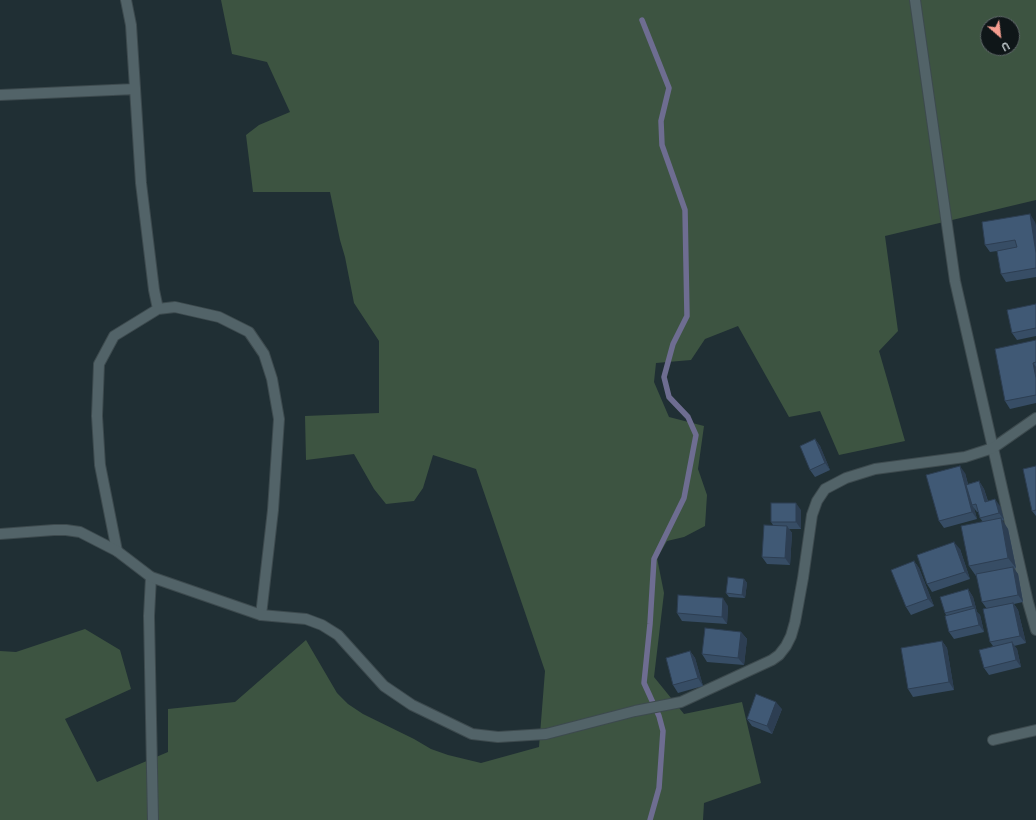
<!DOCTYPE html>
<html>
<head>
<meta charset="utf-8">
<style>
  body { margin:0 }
  #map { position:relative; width:1036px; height:820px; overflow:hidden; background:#202f34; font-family:Karla,sans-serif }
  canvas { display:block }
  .north { position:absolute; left:980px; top:16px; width:40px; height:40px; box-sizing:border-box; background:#0f1618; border:1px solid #5d6567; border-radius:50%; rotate:152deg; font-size:11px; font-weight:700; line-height:16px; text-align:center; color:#d2dbde }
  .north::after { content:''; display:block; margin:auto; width:14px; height:18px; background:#f59d8f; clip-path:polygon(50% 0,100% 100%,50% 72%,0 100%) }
</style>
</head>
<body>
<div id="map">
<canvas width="1036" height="820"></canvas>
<div class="north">U</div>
</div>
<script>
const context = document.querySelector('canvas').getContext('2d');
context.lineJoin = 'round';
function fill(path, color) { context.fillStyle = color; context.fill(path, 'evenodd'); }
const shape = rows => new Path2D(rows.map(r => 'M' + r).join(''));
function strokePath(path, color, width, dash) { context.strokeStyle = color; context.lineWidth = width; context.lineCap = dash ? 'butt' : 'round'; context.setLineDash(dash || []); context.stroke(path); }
fill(shape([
  [221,0,1036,0,1036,200,885,236,898,331,879,351,905,441,839,455,820,411,789,417,738,326,705,339,691,360,656,363,654,382,669,417,704,426,698,469,707,495,705,526,684,537,667,541,657,558,664,593,654,677,684,714,742,702,761,783,704,803,703,820,0,820,0,651,16,652,85,629,120,650,131,689,65,719,97,782,168,752,168,709,235,702,306,640,337,693,348,704,363,714,414,739,431,749,448,755,481,763,539,747,545,671,476,469,433,455,423,488,414,501,386,504,374,489,354,454,306,460,305,416,379,413,379,341,354,303,345,257,340,240,330,192,253,192,246,135,259,125,290,112,267,62,232,54],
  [988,24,1012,24,1012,48,988,48]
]), '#3d5441');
strokePath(shape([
  [642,20,669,88,661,121,662,145,685,210,687,316,673,344,664,377,669,397,688,417,696,435,684,498,654,559,650,624,644,683,659,716,663,731,659,788,650,820]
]), '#6e6d91', 5.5);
const street = shape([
  [126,0,131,25,141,183,154,290,158,309,175,307,219,317,249,332,264,354,272,379,279,419,273,510,261,615],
  [915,0,955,281,1028,602,1036,630],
  [0,95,135,89],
  [117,551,100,465,97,416,99,364,114,336,158,309],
  [151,577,149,616,153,820],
  [993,740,1036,730]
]);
const secondary = shape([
  [0,534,54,530,66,530,80,532,117,551,151,577,261,615,306,619,322,625,338,635,384,686,412,705,472,734,498,737,546,734,635,711,681,702,772,660,779,655,786,646,791,636,795,622,803,578,812,515,817,501,825,489,846,478,875,469,965,457,993,448,1036,418]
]);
strokePath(street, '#3d4a4e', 12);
strokePath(secondary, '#3d4a4e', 12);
strokePath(street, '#526368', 10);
strokePath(secondary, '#526368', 10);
fill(shape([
  [1035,222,1036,229,1036,277,1006,282,1001,274,997,251,990,252,985,245],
  [1036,304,1036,336,1017,340,1012,333],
  [1036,340,1036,403,1010,409,1005,401],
  [815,439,820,446,830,470,815,477,810,470],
  [1036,466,1036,516,1032,511],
  [965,473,968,484,979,481,984,489,988,501,1000,506,1004,520,1002,521,1008,529,1016,568,1014,569,1018,574,1023,602,1014,604,1018,610,1026,643,1014,646,1017,649,1021,667,989,675,984,668,993,646,990,642,987,609,982,602,977,576,976,576,969,566,983,522,980,518,978,512,977,512,974,508,977,519,944,528,939,521],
  [801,510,801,529,789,529,792,533,790,565,767,564,762,557,773,525,771,522],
  [960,549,970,579,932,592,927,584],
  [914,561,919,568,934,606,911,615,906,607],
  [744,579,747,583,745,598,729,597,726,593],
  [968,589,973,597,977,612,980,615,984,632,954,639,949,632,946,615,945,613],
  [728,606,727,624,682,621,677,613],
  [741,632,747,639,744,665,707,662,702,654],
  [942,641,947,648,954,690,913,697,908,689],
  [690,651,695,658,703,686,678,693,673,685],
  [782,709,772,734,752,726,747,719]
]), '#374d65');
fill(shape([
  [1030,214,1035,222,1036,229,1036,253],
  [1033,363,1036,367,1036,378],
  [815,439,820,446,830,470,825,463],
  [960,466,965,473,973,505,972,505,974,508,977,519,972,512],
  [979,481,984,489,990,509,985,502],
  [995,499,1000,506,1004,520,999,513],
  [796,503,801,510,801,529,796,522],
  [1001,518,1008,529,1016,568,1008,558],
  [787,526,792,533,790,565,785,558],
  [954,542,960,549,970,579,965,572],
  [914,561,919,568,934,606,928,599],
  [1013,567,1018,574,1023,602,1018,595],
  [744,579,747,583,745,598,742,595],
  [968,589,973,597,977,612,980,615,984,632,979,625,975,610,973,606],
  [723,598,728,606,727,624,722,617],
  [1013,603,1018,610,1026,643,1020,636],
  [741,632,747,639,744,665,738,658],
  [942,641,947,648,954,690,949,682],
  [1012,642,1017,649,1021,667,1016,660],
  [690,651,695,658,703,686,698,678],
  [776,702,782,709,772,734,767,726]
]), '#2d3e52');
const building = shape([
  [1030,214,1036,253,1036,268,1001,274,997,251,1017,247,1015,240,985,245,982,222,1030,214],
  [1036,304,1036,328,1012,333,1007,310,1036,304],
  [1036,340,1036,362,1033,363,1036,378,1036,395,1005,401,995,349,1036,340],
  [815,439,825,463,810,470,800,446,815,439],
  [960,466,972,512,939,521,926,475,960,466],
  [1036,466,1036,510,1032,511,1023,469,1036,466],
  [979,481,985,502,995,499,999,513,980,518,976,504,972,505,966,485,979,481],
  [771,503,796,503,796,522,771,522,771,503],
  [1001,518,1008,558,969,566,961,526,1001,518],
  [764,525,787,526,785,558,762,557,764,525],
  [954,542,965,572,927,584,917,555,954,542],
  [914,561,928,599,906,607,891,570,914,561],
  [1013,567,1018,595,982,602,976,574,1013,567],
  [728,577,744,579,742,595,726,593,728,577],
  [968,589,973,606,945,613,940,597,968,589],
  [678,595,723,598,722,617,677,613,678,595],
  [1013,603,1020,636,990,642,983,609,1013,603],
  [975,608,979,625,949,632,945,616,975,608],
  [705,628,741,632,738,658,702,654,705,628],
  [942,641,949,682,908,689,901,648,942,641],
  [1012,642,1016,660,984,668,979,650,1012,642],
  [690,651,698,678,673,685,666,658,690,651],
  [756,694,776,702,767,726,747,719,756,694]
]);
fill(building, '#405975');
strokePath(building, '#2d3e52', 1);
</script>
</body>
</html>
